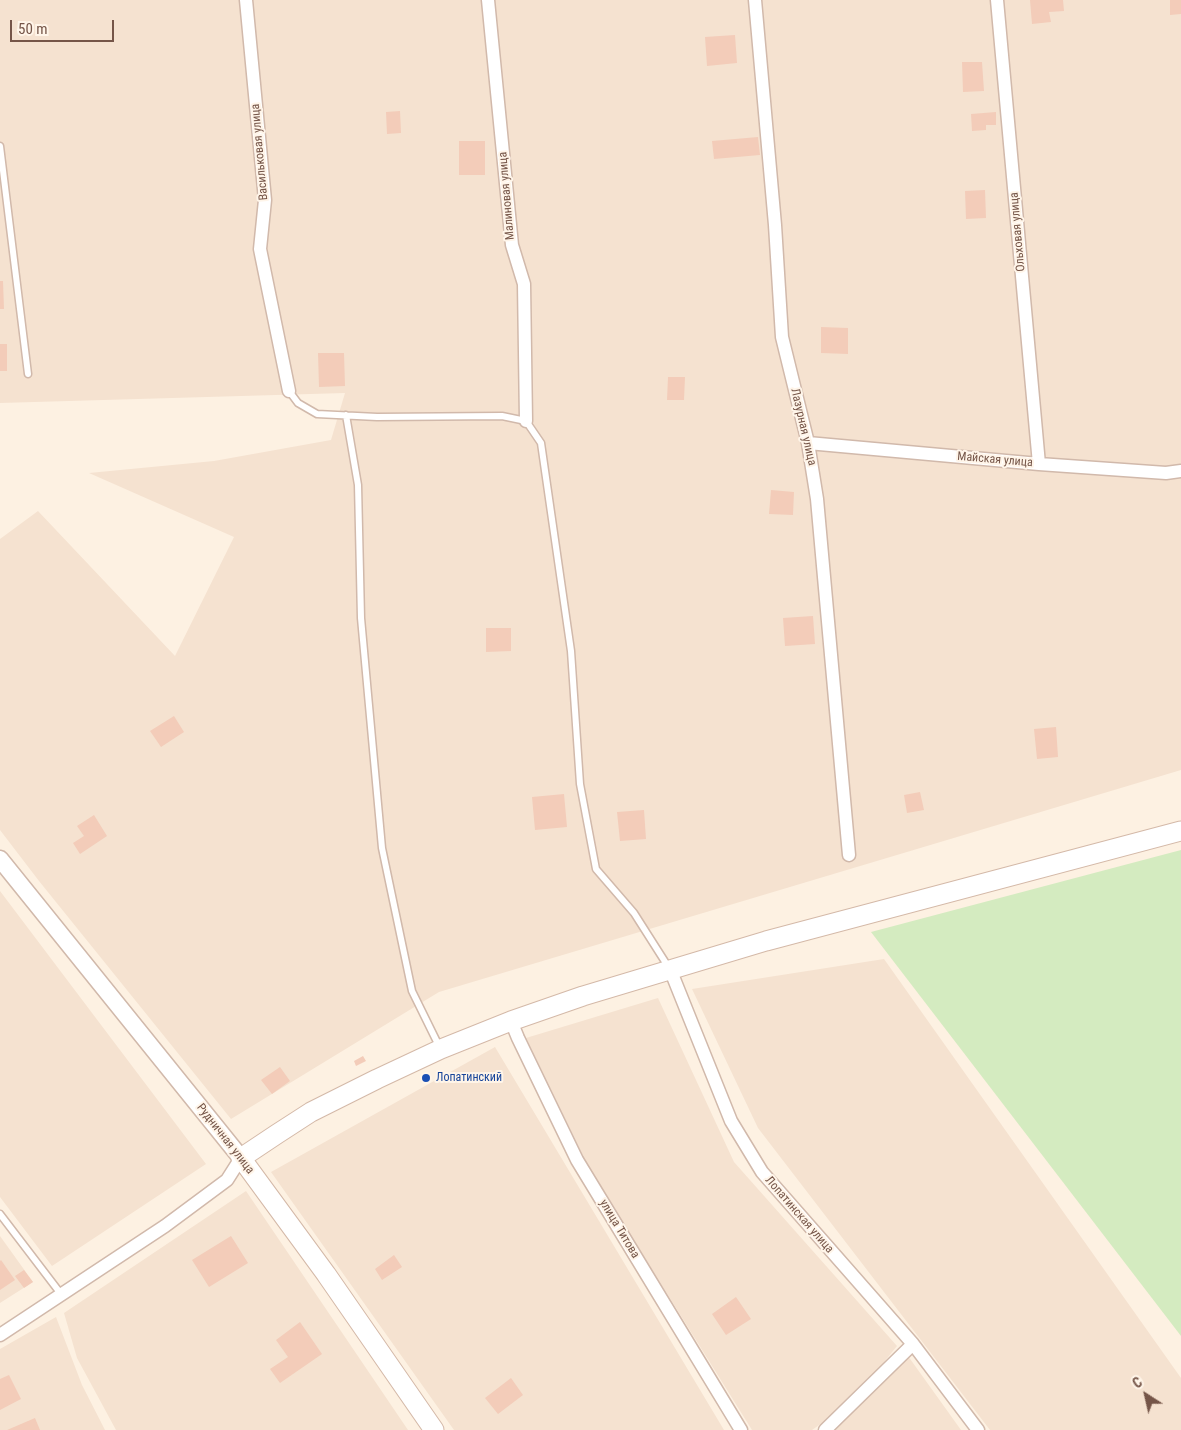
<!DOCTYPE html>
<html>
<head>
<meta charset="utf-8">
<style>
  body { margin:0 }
  #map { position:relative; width:1181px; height:1430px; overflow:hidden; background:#fdf1e2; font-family:"Roboto Condensed",sans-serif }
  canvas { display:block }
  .north { position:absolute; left:1121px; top:1370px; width:50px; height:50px; -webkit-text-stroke:4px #fff5e9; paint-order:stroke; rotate:325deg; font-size:14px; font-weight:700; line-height:20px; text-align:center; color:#755548 }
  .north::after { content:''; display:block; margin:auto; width:18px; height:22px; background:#755548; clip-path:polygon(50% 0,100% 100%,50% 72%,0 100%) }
  .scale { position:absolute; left:10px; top:20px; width:104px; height:22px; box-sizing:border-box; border:2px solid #755548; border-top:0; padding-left:6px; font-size:15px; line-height:18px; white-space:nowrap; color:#755548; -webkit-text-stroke:4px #fff5e9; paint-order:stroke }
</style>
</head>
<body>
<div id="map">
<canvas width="1181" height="1430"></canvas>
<div class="north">С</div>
<div class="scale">50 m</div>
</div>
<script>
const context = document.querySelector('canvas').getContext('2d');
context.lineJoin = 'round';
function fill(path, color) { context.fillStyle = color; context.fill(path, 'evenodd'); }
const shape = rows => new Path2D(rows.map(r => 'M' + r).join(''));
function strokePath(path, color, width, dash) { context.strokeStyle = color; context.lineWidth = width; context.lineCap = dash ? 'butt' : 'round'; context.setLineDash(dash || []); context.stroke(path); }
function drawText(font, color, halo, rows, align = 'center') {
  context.font = font + ' "Roboto Condensed",sans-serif'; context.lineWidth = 4; context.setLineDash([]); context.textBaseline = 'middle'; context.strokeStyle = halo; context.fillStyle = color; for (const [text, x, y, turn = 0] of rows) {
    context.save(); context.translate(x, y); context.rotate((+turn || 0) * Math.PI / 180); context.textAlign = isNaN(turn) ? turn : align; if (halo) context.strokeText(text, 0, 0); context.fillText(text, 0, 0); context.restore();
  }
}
fill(shape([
  [0,0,1181,0,1181,770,439,992,231,1119,39,881,0,830,0,539,38,511,175,656,234,537,89,473,214,461,331,440,345,393,0,403],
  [0,891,206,1164,52,1266,0,1197],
  [884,959,1181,1378,1181,1430,990,1430,758,1128,692,989],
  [658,998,734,1162,897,1346,875,1373,832,1416,812,1430,752,1430,590,1170,526,1038],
  [495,1047,724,1430,454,1430,271,1172],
  [246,1191,347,1340,408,1430,116,1430,77,1358,64,1313],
  [0,1236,33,1282,0,1303],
  [56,1317,82,1385,105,1430,0,1430,0,1349],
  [908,1356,961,1430,829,1430]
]), '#f5e2d0');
fill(shape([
  [1181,850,1181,1336,871,932]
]), '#d4ebc0');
fill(shape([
  [1030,0,1063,0,1064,11,1049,12,1051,22,1032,24],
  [1170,0,1181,0,1181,14,1170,15],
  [735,35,737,63,707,66,705,37],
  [962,62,982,62,984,91,963,92],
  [400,111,401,133,387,134,386,112],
  [996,112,996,125,986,125,986,130,972,131,971,114],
  [758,137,760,155,714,159,712,141],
  [459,141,485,141,485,175,459,175],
  [985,190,986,218,966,219,965,191],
  [0,281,3,281,4,309,0,309],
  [821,327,848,328,848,354,821,353],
  [0,344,7,344,7,371,0,371],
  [318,353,344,353,345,386,319,387],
  [668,377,685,377,684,400,667,400],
  [771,490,794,492,793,515,769,514],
  [813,616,815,644,785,646,783,618],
  [486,628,511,628,511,651,486,652],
  [174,716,184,732,161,747,150,731],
  [1056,727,1058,757,1037,759,1034,729],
  [920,792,924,810,907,813,904,795],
  [564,794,567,827,535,830,532,797],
  [644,810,646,839,620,841,617,812],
  [94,815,107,836,80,854,73,843,84,836,77,826],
  [363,1056,366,1061,356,1066,354,1061],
  [280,1067,290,1081,272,1094,261,1080],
  [430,1074,431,1078,422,1082,420,1078],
  [231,1236,248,1263,209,1287,192,1260],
  [394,1255,402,1267,382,1280,375,1269],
  [1,1260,15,1280,0,1290,0,1261],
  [24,1270,33,1282,24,1288,15,1276],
  [736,1297,751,1319,726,1335,712,1314],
  [300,1322,322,1354,280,1383,270,1369,288,1357,276,1340],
  [9,1375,21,1399,0,1410,0,1379],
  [511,1378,523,1395,498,1414,485,1398],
  [35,1418,40,1430,7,1430]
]), '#f3ccb9');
const service = shape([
  [0,146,28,374],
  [289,391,298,403,317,414,377,417,502,416,526,421,541,443,571,651,580,784,596,869,634,913,669,968],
  [346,415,358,485,361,618,382,848,412,991,440,1048],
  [0,1214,61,1294]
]);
const minor = shape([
  [246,0,265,200,260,249,289,391],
  [488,0,512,245,524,284,526,421],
  [755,0,775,225,782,337,808,443,817,499,849,855],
  [997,0,1039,464],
  [808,443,1039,464,1166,473,1181,471],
  [670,969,731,1121,762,1172,913,1344,978,1430],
  [511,1021,518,1038,577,1160,741,1430],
  [0,1335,165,1226,227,1180,241,1158],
  [825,1430,913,1344]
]);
const tertiary = shape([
  [0,859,241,1158]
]);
const secondary = shape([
  [434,1430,326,1274,241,1158,277,1134,311,1112,377,1079,441,1049,511,1021,583,996,766,941,1181,831]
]);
strokePath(service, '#d1b9ab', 9);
strokePath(minor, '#d1b9ab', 15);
strokePath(tertiary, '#d1b9ab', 19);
strokePath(secondary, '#d4b9a8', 21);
strokePath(service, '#fff', 6);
strokePath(minor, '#fff', 12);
strokePath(tertiary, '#fff', 16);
strokePath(secondary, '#fff', 19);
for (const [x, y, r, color] of [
  [426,1078,5,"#1a4fb4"]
]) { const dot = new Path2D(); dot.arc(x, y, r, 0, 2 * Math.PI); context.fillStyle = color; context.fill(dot); strokePath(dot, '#fff5e9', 2); }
drawText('12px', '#755548', '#fff5e9', [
  ["Васильковая улица",260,152,-95],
  ["Малиновая улица",507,196,-95],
  ["Ольховая улица",1018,232,-95],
  ["Лазурная улица",803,427,77],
  ["Майская улица",995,460,5],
  ["Рудничная улица",225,1139,52],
  ["Лопатинская улица",799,1215,49],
  ["улица Титова",619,1229,59]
]);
drawText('12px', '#164399', '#fff5e9', [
  ["Лопатинский",436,1078]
], 'left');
</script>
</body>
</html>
